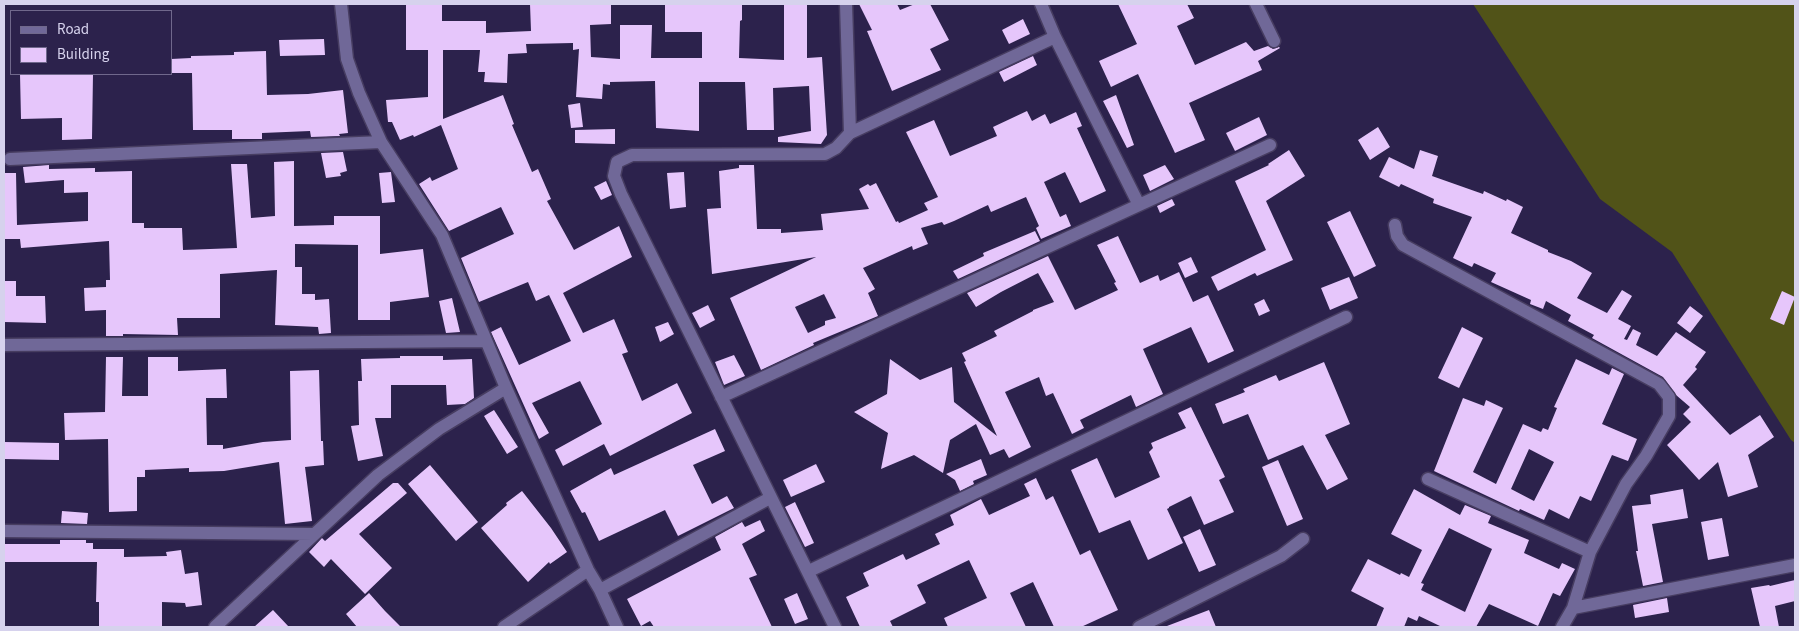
<!DOCTYPE html>
<html>
<head>
<meta charset="utf-8">
<style>
  body { margin:0 }
  #map { position:relative; width:1799px; height:631px; overflow:hidden; background:#2c224c; font-family:"Source Sans 3",sans-serif }
  canvas { display:block }
  .frame { position:absolute; inset:0; border:5px solid #d6d2ed; pointer-events:none }
  .legend { position:absolute; left:10px; top:10px; width:162px; height:65px; box-sizing:border-box; background:#2c224c; border:1px solid #70688c; margin:0; padding:6px 9px; list-style:none; font-size:15px; color:#d6d2ed }
  .legend li { display:flex; align-items:center; gap:10px; height:25px }
  .legend b { width:25px; border:1px solid #70688c }
</style>
</head>
<body>
<div id="map">
<canvas width="1799" height="631"></canvas>
<div class="frame"></div>
<ul class="legend">
<li><b style="height:6px;background:#706898"></b>Road</li>
<li><b style="height:14px;background:#e6c6fb"></b>Building</li>
</ul>
</div>
<script>
const context = document.querySelector('canvas').getContext('2d');
context.lineJoin = 'round';
function fill(path, color) { context.fillStyle = color; context.fill(path, 'evenodd'); }
const shape = rows => new Path2D(rows.map(r => 'M' + r).join(''));
function strokePath(path, color, width, dash) { context.strokeStyle = color; context.lineWidth = width; context.lineCap = dash ? 'butt' : 'round'; context.setLineDash(dash || []); context.stroke(path); }
fill(shape([
  [1473,4,1795,4,1795,443,1791,440,1672,252,1600,199]
]), '#515318');
fill(shape([
  [406,4,442,4,442,21,486,21,486,33,531,31,530,4,611,4,611,24,590,25,591,57,620,59,620,25,652,25,651,58,702,58,702,32,665,32,665,4,742,4,742,20,740,21,739,58,784,60,784,4,807,4,807,58,822,57,827,135,821,144,778,142,778,137,811,131,809,86,773,88,774,130,747,130,745,82,699,82,699,131,656,128,655,81,610,82,610,85,603,84,602,99,576,97,579,49,573,50,573,43,526,44,527,53,508,54,507,83,484,82,485,72,478,72,480,50,443,50,443,119,503,95,514,124,512,125,532,172,538,169,551,199,547,201,574,250,619,226,632,257,563,293,583,333,614,319,628,352,622,354,642,401,677,383,692,413,610,456,604,444,563,466,555,450,602,424,580,381,532,403,549,433,539,439,491,332,501,327,519,365,571,341,549,295,536,301,528,282,479,302,461,258,514,234,501,207,449,231,419,184,430,177,432,181,458,169,441,125,414,137,413,135,400,140,392,122,388,122,386,100,428,97,428,50,406,50],
  [859,4,897,4,900,10,915,4,930,4,949,40,930,49,941,70,892,91,867,31,872,30],
  [1118,4,1187,4,1194,18,1177,26,1195,65,1246,42,1254,51,1268,46,1273,49,1279,47,1280,48,1258,61,1262,70,1189,103,1205,140,1175,153,1138,74,1111,87,1099,61,1137,44],
  [1023,19,1030,34,1009,44,1002,30],
  [324,39,325,55,280,56,279,40],
  [266,51,267,95,308,94,343,90,348,133,339,134,340,136,311,137,310,131,262,133,262,139,232,139,232,130,193,130,192,73,171,73,171,59,191,58,191,56,234,55,234,52],
  [1033,56,1037,65,1004,82,999,72],
  [20,74,93,74,92,139,62,140,62,118,21,119],
  [1116,95,1134,145,1127,148,1103,101],
  [580,103,583,127,571,128,568,105],
  [1027,111,1032,121,1045,114,1050,124,1076,112,1082,126,1077,128,1106,191,1080,203,1065,172,1044,182,1060,217,1066,214,1071,226,1041,239,1036,228,1039,226,1026,197,991,212,988,205,954,221,944,225,942,222,921,228,928,244,913,250,912,246,863,268,875,289,868,293,878,316,813,343,814,345,761,370,730,298,816,257,712,274,707,209,721,208,719,171,739,168,739,165,754,165,757,229,781,229,781,233,823,230,821,214,869,209,859,189,868,184,870,186,876,183,896,222,898,221,899,223,928,210,924,203,938,197,906,132,934,120,950,156,997,136,993,127],
  [824,294,836,318,825,321,825,325,808,333,795,307],
  [1259,117,1267,135,1235,151,1226,133],
  [1378,127,1390,147,1370,160,1358,140],
  [615,129,615,144,575,143,575,130],
  [1289,150,1305,176,1266,201,1293,260,1257,276,1255,273,1218,291,1211,277,1266,250,1235,181,1269,165,1268,164],
  [1420,150,1438,156,1432,176,1483,194,1484,191,1506,201,1507,199,1523,207,1511,233,1548,250,1548,252,1571,261,1592,273,1577,298,1607,313,1622,290,1632,296,1618,319,1631,326,1624,339,1627,340,1633,329,1641,333,1636,345,1657,356,1676,332,1706,352,1695,367,1697,369,1683,385,1730,435,1760,415,1774,437,1748,455,1758,487,1728,497,1718,462,1699,480,1667,445,1691,422,1683,414,1690,407,1676,395,1663,377,1592,338,1594,335,1568,321,1571,315,1546,301,1543,309,1530,304,1531,300,1491,282,1496,273,1474,263,1472,267,1453,258,1472,217,1433,203,1434,199,1401,184,1399,187,1379,177,1389,157,1414,169],
  [343,152,347,171,340,173,341,176,326,178,321,153],
  [294,161,294,226,334,225,334,216,380,216,380,254,423,249,429,297,390,302,390,320,358,320,358,245,295,244,295,267,302,267,302,294,315,294,315,300,329,299,331,333,319,334,318,327,275,325,277,270,220,274,220,318,177,318,178,335,123,334,123,336,106,336,106,310,85,311,84,288,106,287,106,280,110,280,109,241,21,248,20,239,4,239,4,173,16,173,17,225,88,221,88,192,64,193,64,180,25,183,23,167,49,165,49,169,95,168,95,172,132,171,132,223,144,223,144,228,182,228,183,250,237,248,231,164,247,164,251,218,275,216,274,162],
  [1165,165,1174,179,1150,191,1143,175],
  [391,172,395,202,382,203,379,173],
  [684,172,686,207,670,209,667,173],
  [606,181,612,195,601,200,594,187],
  [1172,199,1175,205,1160,213,1157,206],
  [1350,211,1376,266,1354,277,1327,222],
  [1035,231,1040,241,958,279,953,271,984,256,983,253],
  [1118,236,1140,283,1158,275,1160,281,1179,272,1193,302,1208,295,1234,351,1208,363,1191,327,1143,349,1163,394,1136,407,1131,395,1080,420,1084,428,1072,434,1053,393,1046,396,1039,377,1005,392,1031,447,1009,458,1004,449,990,455,976,424,950,440,943,473,914,455,881,469,888,433,854,412,887,394,890,359,920,380,952,367,954,402,997,436,964,362,966,361,962,353,997,336,994,331,1033,311,1033,310,1054,302,1038,273,1001,292,976,307,967,293,1048,256,1075,310,1118,290,1114,283,1116,282,1097,245],
  [1191,257,1198,272,1185,278,1178,263],
  [1349,277,1358,298,1330,310,1321,288],
  [4,281,16,281,16,296,45,296,46,323,4,322],
  [1782,291,1795,297,1784,325,1770,319],
  [452,298,460,332,446,333,439,301],
  [1264,299,1270,311,1259,316,1254,304],
  [708,305,715,320,700,328,692,313],
  [1690,306,1703,316,1690,333,1677,323],
  [668,322,674,334,660,342,655,327],
  [1462,327,1483,338,1459,388,1438,378],
  [734,355,745,376,724,385,715,362],
  [400,356,443,356,443,360,472,359,474,398,465,404,447,405,446,385,391,385,391,418,375,418,383,456,358,461,351,426,359,425,358,381,362,381,361,359,400,358],
  [106,357,123,357,122,396,148,396,148,357,178,357,178,371,226,369,227,398,206,398,207,445,223,445,223,449,263,442,291,440,290,371,319,370,321,441,323,441,324,465,305,467,312,521,285,524,279,462,224,471,189,472,189,468,145,470,145,477,137,477,137,511,109,512,108,439,65,440,64,413,105,412],
  [1576,359,1609,375,1612,368,1624,374,1602,424,1637,439,1628,461,1612,455,1591,501,1580,496,1569,519,1549,509,1544,520,1520,509,1519,511,1434,471,1463,398,1484,406,1486,400,1503,408,1473,472,1496,484,1523,424,1541,432,1543,428,1548,430,1557,408,1554,407],
  [1529,449,1554,462,1534,501,1511,489],
  [1324,362,1350,424,1325,435,1348,479,1327,490,1303,445,1268,460,1248,414,1223,424,1215,404,1245,392,1243,389,1276,375,1279,381],
  [1191,407,1225,477,1219,480,1234,512,1204,525,1191,496,1169,507,1169,508,1167,509,1183,543,1148,560,1130,520,1099,533,1071,470,1097,458,1115,498,1160,477,1149,452,1153,448,1151,443,1186,428,1178,413],
  [494,410,518,447,507,454,484,416],
  [715,429,725,451,693,465,712,504,727,496,734,508,678,536,665,510,599,541,585,512,582,513,570,491,611,468,614,475],
  [4,442,59,443,59,460,4,459],
  [981,459,987,475,973,481,974,484,960,491,955,480,946,474],
  [1278,460,1303,519,1287,526,1262,467],
  [816,464,825,482,791,497,783,480],
  [430,465,478,522,456,541,408,484],
  [1036,478,1046,500,1053,496,1080,555,1090,550,1118,610,1081,627,1054,627,1033,582,1010,593,1026,627,948,627,944,618,987,598,969,560,917,585,926,603,890,621,893,627,860,627,846,597,869,586,863,573,903,554,906,560,940,544,935,534,954,525,950,515,981,499,989,515,1030,496,1024,484],
  [393,483,398,483,407,493,359,534,392,568,365,594,331,559,324,567,309,552,322,538,325,541],
  [1414,489,1460,515,1465,505,1491,516,1488,523,1529,540,1524,553,1559,569,1562,563,1575,569,1560,596,1553,593,1538,626,1489,604,1476,627,1442,627,1419,616,1417,621,1408,617,1404,627,1376,627,1384,608,1351,591,1368,559,1400,575,1401,573,1409,577,1422,550,1391,534],
  [1449,528,1492,549,1465,612,1421,590,1424,584,1421,583],
  [1683,489,1688,518,1652,524,1663,582,1643,586,1636,551,1638,551,1632,506,1651,504,1650,495],
  [522,491,551,528,567,552,550,564,549,562,528,582,481,528,507,505,506,503],
  [795,502,814,543,805,547,785,507],
  [62,511,88,513,87,524,61,523],
  [1722,518,1729,556,1708,560,1701,522],
  [760,520,765,531,742,544,757,575,749,578,772,627,654,627,650,621,641,626,627,599,721,550,715,537,742,522,745,527],
  [1200,529,1216,565,1199,572,1183,537],
  [60,540,86,540,86,543,93,543,93,549,124,549,124,557,167,556,166,552,181,550,185,574,198,572,202,605,186,607,185,603,162,602,162,627,140,627,140,626,99,627,99,602,96,602,97,562,4,562,4,544,60,544],
  [1795,580,1795,601,1775,606,1779,627,1760,627,1751,588,1769,585,1770,586],
  [369,593,385,611,401,627,357,627,346,614],
  [797,593,808,619,795,624,784,599],
  [1667,598,1669,612,1635,618,1633,605],
  [273,610,289,627,254,627],
  [1209,610,1216,627,1167,627,1167,626]
]), '#e6c6fb');
const minor = shape([
  [341,4,347,59,359,93,381,142,442,235,506,388,588,570,600,590,617,627],
  [846,4,850,133],
  [1256,4,1274,41],
  [10,159,381,142],
  [1139,205,1270,145],
  [1395,225,1397,236,1403,245,1659,384,1669,397,1669,416,1646,456,1626,484,1590,552,1573,608,1562,627],
  [4,345,486,341],
  [721,397,1139,205,1055,37,1041,4],
  [1428,479,1590,552],
  [4,531,314,534],
  [809,571,1346,317],
  [600,590,770,498],
  [1573,608,1795,565],
  [215,627,378,475,439,429,506,388],
  [504,627,588,570],
  [835,627,621,194,614,176,617,162,632,155,825,154,836,148,850,133,1055,37],
  [1139,627,1281,556,1303,539]
]);
strokePath(minor, '#473d61', 15);
strokePath(minor, '#706898', 12);
</script>
</body>
</html>
